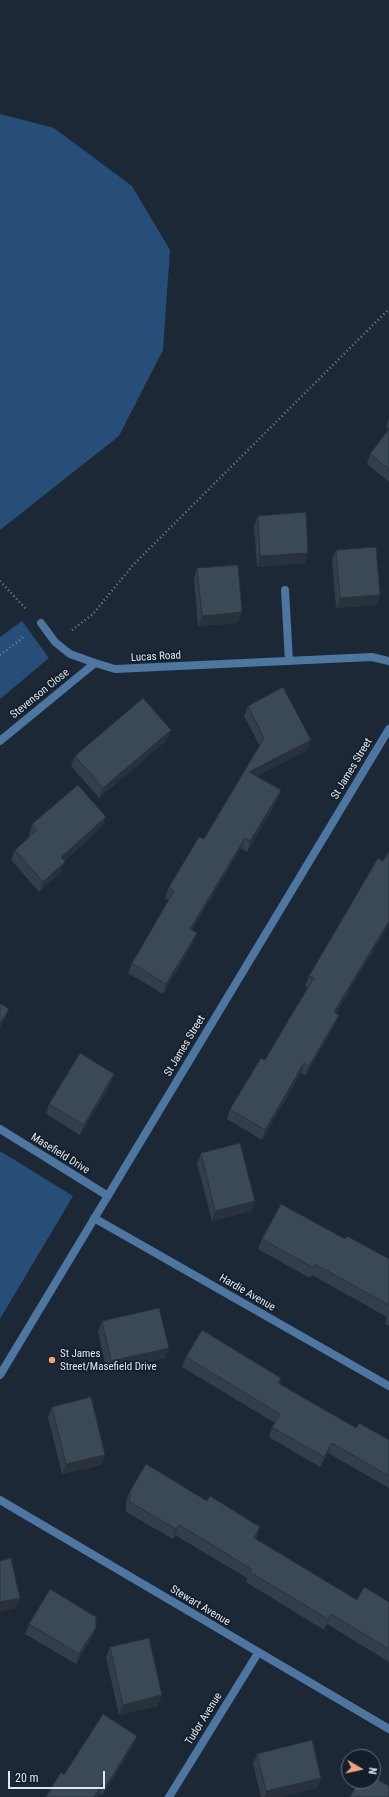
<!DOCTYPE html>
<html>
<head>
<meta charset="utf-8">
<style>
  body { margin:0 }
  #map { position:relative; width:389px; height:1797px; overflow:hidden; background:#1c2835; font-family:"Roboto Condensed",sans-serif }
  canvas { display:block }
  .north { position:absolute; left:341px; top:1749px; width:40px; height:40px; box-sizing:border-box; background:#131e2b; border:1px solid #646e79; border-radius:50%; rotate:99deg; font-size:11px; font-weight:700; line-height:16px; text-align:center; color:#dee6ef }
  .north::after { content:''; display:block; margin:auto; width:14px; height:18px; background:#f2a080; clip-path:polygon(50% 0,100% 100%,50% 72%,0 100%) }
  .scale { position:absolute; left:8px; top:1771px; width:97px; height:18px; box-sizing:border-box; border:2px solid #dee6ef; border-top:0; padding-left:5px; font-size:12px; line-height:14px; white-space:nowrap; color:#dee6ef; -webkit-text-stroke:3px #131e2b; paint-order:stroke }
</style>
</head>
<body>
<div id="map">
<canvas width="389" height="1797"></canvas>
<div class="north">N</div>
<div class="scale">20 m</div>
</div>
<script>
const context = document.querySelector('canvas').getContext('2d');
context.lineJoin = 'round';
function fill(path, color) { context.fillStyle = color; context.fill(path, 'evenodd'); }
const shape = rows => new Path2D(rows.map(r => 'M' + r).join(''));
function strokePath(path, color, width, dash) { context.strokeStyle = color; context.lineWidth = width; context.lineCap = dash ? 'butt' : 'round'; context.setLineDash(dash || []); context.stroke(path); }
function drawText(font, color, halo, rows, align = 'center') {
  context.font = font + ' "Roboto Condensed",sans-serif'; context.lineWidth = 3.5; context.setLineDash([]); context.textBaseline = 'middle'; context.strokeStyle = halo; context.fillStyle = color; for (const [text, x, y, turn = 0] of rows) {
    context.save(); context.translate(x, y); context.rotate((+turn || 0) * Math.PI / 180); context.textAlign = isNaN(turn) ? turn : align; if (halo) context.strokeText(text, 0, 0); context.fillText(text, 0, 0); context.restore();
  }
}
fill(shape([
  [0,114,54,128,132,186,170,250,163,350,119,436,0,530],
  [22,621,49,658,0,699,0,637],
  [0,1151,73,1196,0,1319]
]), '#264e78');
strokePath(shape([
  [0,581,26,609],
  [72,630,93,614,133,565,389,309],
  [0,655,25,636]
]), '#78828e', 2.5, [1, 3]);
strokePath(shape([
  [285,590,289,661],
  [41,623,55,642,70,654,95,663,115,669,372,657,389,661],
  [0,741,95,663],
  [0,1129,108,1196],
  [94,1218,389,1386],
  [0,1375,389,729],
  [0,1500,389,1729],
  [169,1797,258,1653]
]), '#4f76a0', 8);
fill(shape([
  [389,417,389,482,367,464,370,454,389,429,386,427],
  [258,516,305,563,257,567,254,526],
  [336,550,377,605,336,608,332,560],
  [197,568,238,623,198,626,194,578],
  [248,706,307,750,257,776,281,790,277,801,247,852,241,848,192,930,193,943,163,994,128,973,132,963,169,900,165,898,169,887,204,839,260,746,244,716],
  [167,740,99,798,71,766,75,756],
  [32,824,102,827,64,861,61,872,39,892,11,860,15,850,30,836,29,835],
  [389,852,389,925,336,1013,335,1025,305,1076,301,1073,262,1140,227,1119,230,1109,265,1060,308,988,305,986,309,976],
  [111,1084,80,1135,46,1114,49,1104],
  [201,1153,255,1201,251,1211,212,1221,197,1163],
  [262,1239,345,1239,389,1259,389,1326,385,1324,387,1317,312,1275,310,1278,258,1249],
  [102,1321,169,1348,165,1358,107,1371,98,1332],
  [186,1357,281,1378,279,1384,356,1428,389,1440,389,1488,328,1453,320,1467,269,1437,272,1427,275,1423,182,1367],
  [52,1407,105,1455,101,1465,62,1474,48,1417],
  [130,1491,207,1501,260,1527,256,1539,357,1600,389,1602,389,1662,327,1624,324,1630,246,1582,247,1578,210,1556,175,1535,173,1539,126,1512,126,1501],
  [29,1624,96,1627,92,1637,76,1664,25,1634],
  [110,1647,158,1706,119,1715,106,1657],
  [133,1746,102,1796,99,1794,97,1797,46,1797,64,1775],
  [257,1754,321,1778,317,1788,281,1797,261,1797,253,1764]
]), '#333e4a');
fill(shape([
  [308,553,305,563,257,567,260,556],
  [380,595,377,605,336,608,340,598],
  [242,612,238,623,198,626,202,616],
  [171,730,167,740,99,798,103,788],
  [311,740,307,750,246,782,249,772],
  [281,790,277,801,247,852,250,841],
  [106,817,102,827,57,867,61,857],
  [245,838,241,848,187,939,190,929],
  [65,862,61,872,39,892,43,882],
  [389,921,389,925,331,1022,334,1012],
  [197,933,193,943,163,994,166,984],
  [9,1009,5,1019,0,1028,0,1024],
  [339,1015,335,1025,305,1076,309,1066],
  [304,1063,301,1073,262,1140,265,1130],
  [114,1074,111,1084,80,1135,84,1125],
  [255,1201,251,1211,212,1221,215,1211],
  [169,1348,165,1358,107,1371,111,1361],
  [332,1443,328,1453,320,1467,324,1457],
  [105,1455,101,1465,62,1474,66,1464],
  [179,1525,175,1535,173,1539,176,1529],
  [260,1527,257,1537,250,1548,254,1538],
  [20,1598,16,1608,0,1612,0,1602],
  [331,1614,327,1624,324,1630,328,1619],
  [96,1627,92,1637,76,1664,79,1654],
  [162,1695,158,1706,119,1715,123,1705],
  [137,1736,133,1746,102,1796,106,1786],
  [321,1778,317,1788,281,1797,264,1797,266,1791],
  [102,1784,99,1794,97,1797,94,1797]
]), '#29323c');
const building = shape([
  [389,429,389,469,370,454,389,429],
  [306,512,308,553,260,556,258,516,306,512],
  [376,547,380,595,340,598,336,550,376,547],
  [238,565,242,612,202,616,197,568,238,565],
  [283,687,311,740,249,772,281,790,250,841,245,838,190,929,197,933,166,984,132,963,174,891,169,887,199,837,204,839,264,738,248,706,283,687],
  [143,698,171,730,103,788,75,756,143,698],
  [78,785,106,817,61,857,65,862,43,882,15,850,37,830,32,824,78,785],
  [389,852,389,921,334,1012,339,1015,309,1066,304,1063,265,1130,230,1109,261,1058,265,1060,289,1019,314,978,309,976,378,858,383,861,389,852],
  [0,1003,9,1009,0,1024,0,1003],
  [80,1053,114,1074,84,1125,49,1104,80,1053],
  [240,1143,255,1201,215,1211,201,1153,240,1143],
  [281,1204,345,1239,347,1236,389,1259,389,1305,315,1264,314,1268,262,1239,281,1204],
  [159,1308,169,1348,111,1361,102,1321,159,1308],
  [202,1330,281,1378,278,1383,356,1428,359,1423,389,1440,389,1476,332,1443,324,1457,272,1427,280,1414,186,1357,202,1330],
  [91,1397,105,1455,66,1464,52,1407,91,1397],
  [146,1464,207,1501,210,1496,260,1527,254,1538,357,1600,364,1587,389,1602,389,1649,331,1614,328,1619,250,1572,251,1569,214,1546,179,1525,176,1529,130,1502,130,1491,146,1464],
  [11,1558,20,1598,0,1602,0,1561,11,1558],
  [50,1589,96,1617,96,1627,79,1654,29,1624,50,1589],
  [149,1638,162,1695,123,1705,110,1647,149,1638],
  [103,1714,137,1736,106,1786,102,1784,94,1797,46,1797,61,1772,64,1775,103,1714],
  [312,1740,321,1778,266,1791,257,1754,312,1740],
  [373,1777,389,1786,389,1797,350,1797,359,1781,373,1781,373,1777]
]);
fill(building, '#3b4856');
strokePath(building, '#29323c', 1);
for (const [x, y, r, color] of [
  [52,1360,4,"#f2a080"]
]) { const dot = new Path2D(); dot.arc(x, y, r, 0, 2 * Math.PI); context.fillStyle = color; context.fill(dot); strokePath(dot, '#131e2b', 1.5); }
drawText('11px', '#dee6ef', '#131e2b', [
  ["Lucas Road",156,657,-3],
  ["Stevenson Close",40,694,-39],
  ["St James Street",352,769,-59],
  ["St James Street",185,1046,-59],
  ["Masefield Drive",60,1154,32],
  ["Hardie Avenue",247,1293,30],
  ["Stewart Avenue",200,1606,31],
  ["Tudor Avenue",204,1719,-58]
]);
drawText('11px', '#dee6ef', '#131e2b', [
  ["St James",60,1354],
  ["Street/Masefield Drive",60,1367]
], 'left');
</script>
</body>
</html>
